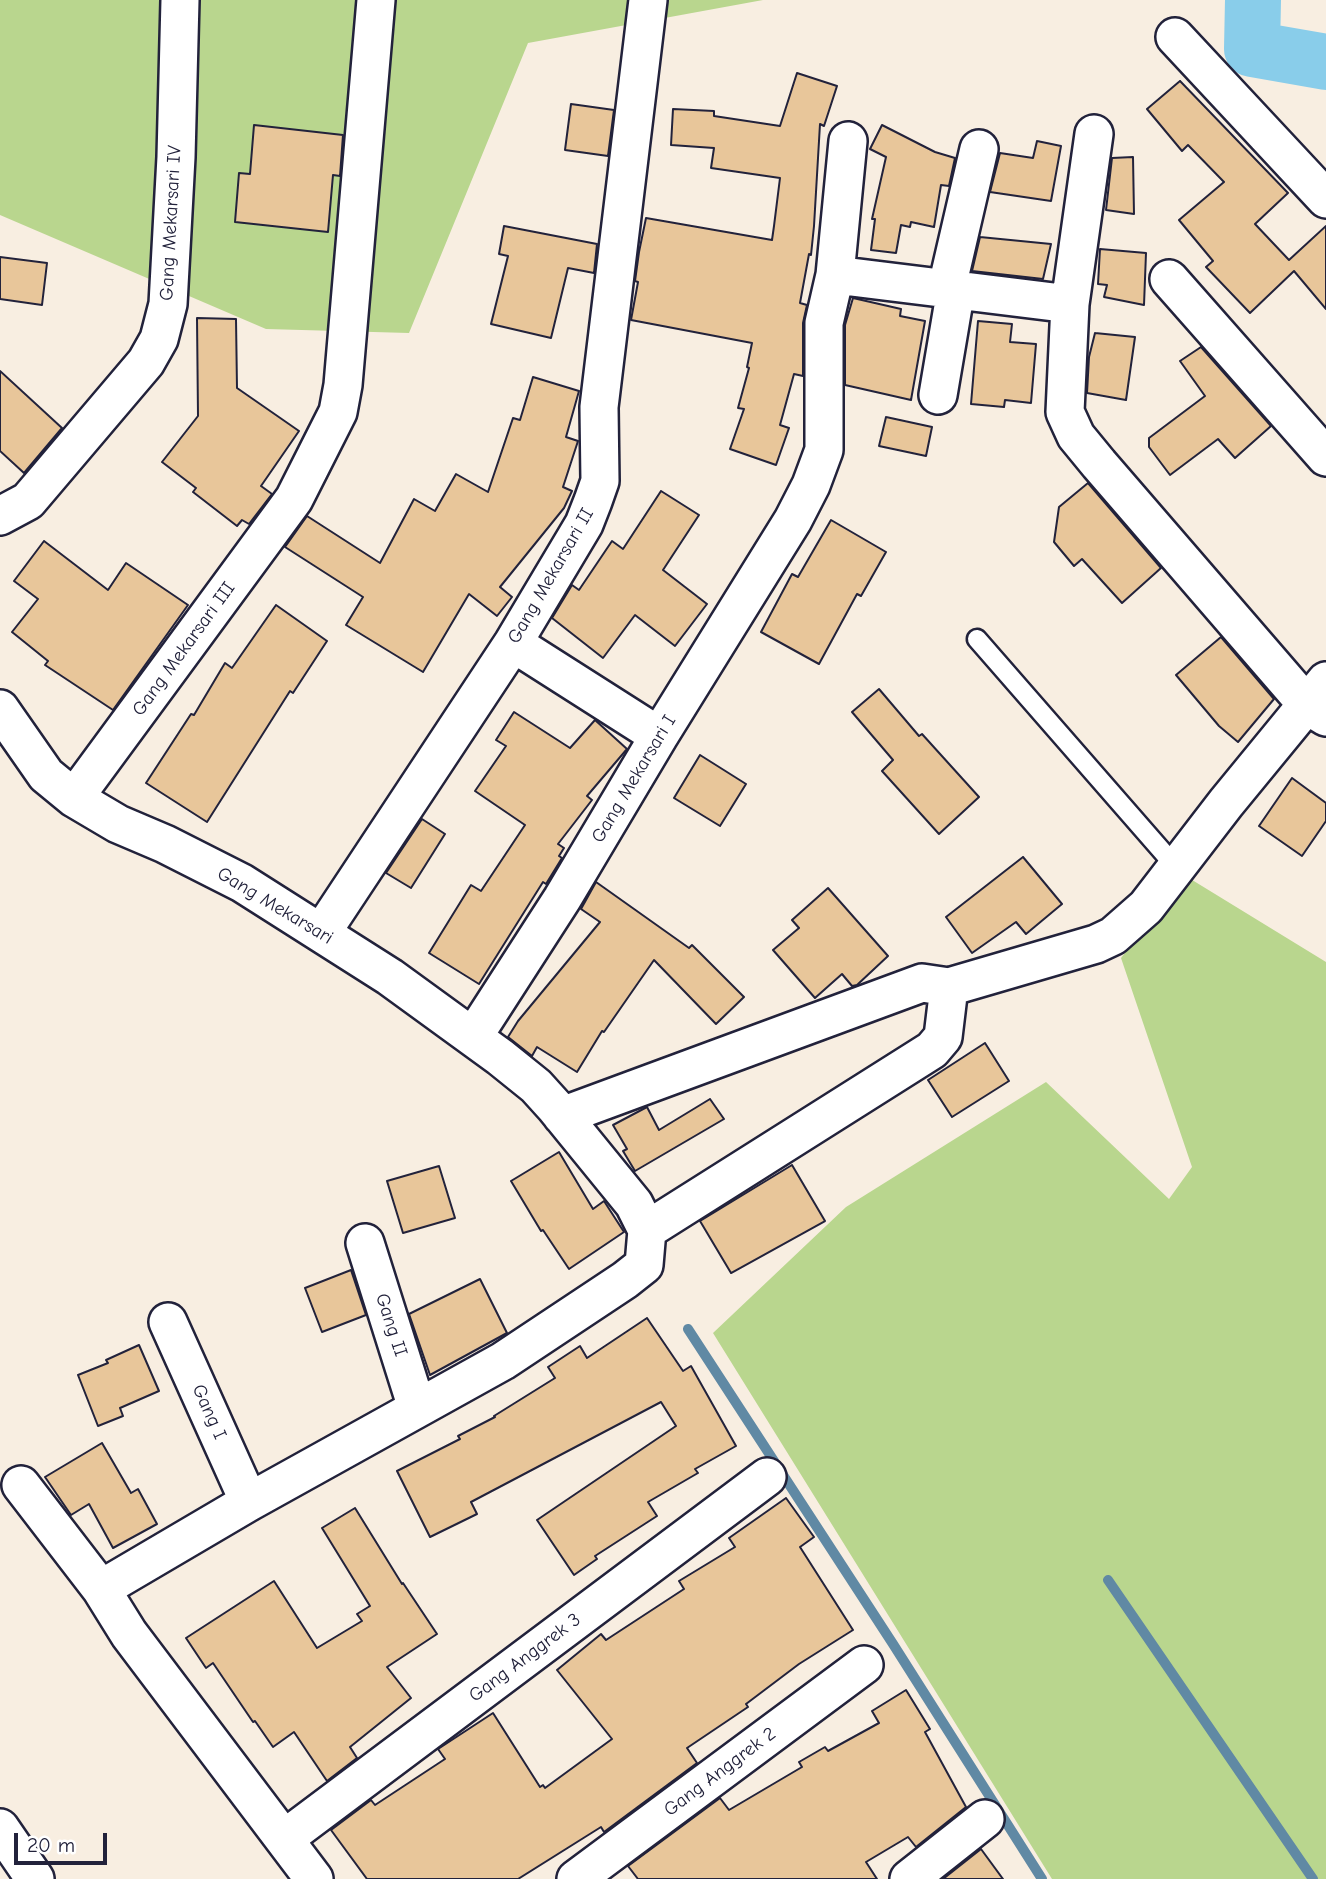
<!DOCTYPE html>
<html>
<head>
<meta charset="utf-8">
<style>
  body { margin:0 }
  #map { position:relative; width:1326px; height:1879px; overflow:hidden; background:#f8eee1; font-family:"Comic Neue",sans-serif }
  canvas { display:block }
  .scale { position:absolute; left:14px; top:1833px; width:93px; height:32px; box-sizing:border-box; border:4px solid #22223b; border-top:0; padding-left:9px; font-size:21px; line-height:24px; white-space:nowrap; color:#22223b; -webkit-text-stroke:5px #fff; paint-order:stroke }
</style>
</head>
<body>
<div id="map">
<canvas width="1326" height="1879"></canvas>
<div class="scale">20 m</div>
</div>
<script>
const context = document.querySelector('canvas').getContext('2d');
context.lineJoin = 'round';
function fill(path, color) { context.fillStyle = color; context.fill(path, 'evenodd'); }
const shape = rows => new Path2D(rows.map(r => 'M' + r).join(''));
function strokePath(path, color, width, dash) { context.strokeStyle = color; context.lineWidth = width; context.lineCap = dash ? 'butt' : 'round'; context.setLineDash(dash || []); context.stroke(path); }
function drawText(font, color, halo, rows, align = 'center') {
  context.font = font + ' "Comic Neue",sans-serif'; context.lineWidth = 5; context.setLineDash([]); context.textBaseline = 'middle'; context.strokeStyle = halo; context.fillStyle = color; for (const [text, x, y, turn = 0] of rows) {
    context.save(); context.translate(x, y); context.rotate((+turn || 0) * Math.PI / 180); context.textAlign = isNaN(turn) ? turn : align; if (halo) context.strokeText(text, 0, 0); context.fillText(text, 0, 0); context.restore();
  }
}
fill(shape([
  [0,0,763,0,528,43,409,333,266,329,0,215],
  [1184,875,1326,962,1326,1879,1052,1879,713,1333,846,1207,1046,1082,1169,1199,1192,1167,1121,958]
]), '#b9d68e');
strokePath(shape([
  [688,1329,893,1644,1042,1879],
  [1108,1580,1313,1879]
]), '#6089a4', 10);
strokePath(shape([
  [1253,0,1252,49,1326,62]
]), '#89cdea', 56);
const building = shape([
  [797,73,837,86,824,126,820,124,814,226,811,255,809,254,800,303,807,305,803,323,803,376,794,374,780,425,789,428,776,465,730,449,744,409,738,408,749,368,747,367,752,343,631,320,638,282,635,281,639,252,646,218,772,240,774,226,780,178,711,168,714,148,671,145,673,109,714,111,714,116,780,126,797,73],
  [1180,81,1288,193,1255,224,1289,260,1326,226,1326,309,1294,271,1250,313,1206,267,1213,261,1179,220,1224,182,1188,145,1182,151,1147,109,1180,81],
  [571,104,614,110,608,156,565,150,571,104],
  [254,125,343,135,340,176,333,175,328,232,235,222,239,173,250,174,254,125],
  [882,125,935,152,955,158,949,186,941,185,934,227,911,222,910,227,901,225,896,253,871,250,875,219,872,219,886,157,870,149,882,125],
  [1037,141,1061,146,1051,201,990,192,1000,153,1033,158,1037,141],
  [1133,157,1134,214,1106,210,1112,158,1133,157],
  [504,226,597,244,594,273,568,268,551,338,491,324,508,256,499,254,504,226],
  [980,237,1051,244,1043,279,972,271,980,237],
  [1100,249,1146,253,1144,305,1104,297,1107,285,1098,284,1100,249],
  [0,257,47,263,42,305,0,299,0,257],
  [853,298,901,309,900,316,925,321,911,400,845,385,845,325,853,298],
  [197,318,236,319,237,388,299,431,261,486,272,494,249,524,242,520,237,526,193,492,196,488,162,462,198,416,197,318],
  [978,321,1012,324,1010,342,1036,344,1031,403,1005,400,1004,407,971,404,978,321],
  [1095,333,1135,337,1126,400,1087,393,1089,357,1095,333],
  [1201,347,1271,426,1235,458,1218,439,1170,475,1149,447,1149,438,1205,396,1180,361,1201,347],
  [0,371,62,428,24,473,0,451,0,371],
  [533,377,579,391,566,437,578,441,563,487,572,491,564,508,500,587,512,597,497,616,469,594,423,672,346,625,363,597,285,547,307,516,380,563,414,499,435,511,456,474,488,492,513,418,520,420,533,377],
  [886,417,932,427,926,456,879,446,886,417],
  [1088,483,1161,568,1122,603,1082,559,1074,566,1054,542,1059,507,1088,483],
  [661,491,699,515,663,570,707,604,675,646,635,615,603,658,552,618,572,585,579,590,612,541,623,549,661,491],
  [831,520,886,552,861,596,857,594,819,664,761,632,792,574,798,577,831,520],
  [44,541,108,590,126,563,188,605,113,710,45,665,48,661,12,632,38,599,14,581,44,541],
  [276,605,327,641,293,693,290,691,207,822,146,783,191,714,194,715,225,663,232,668,276,605],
  [1221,637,1274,699,1238,742,1219,726,1176,675,1221,637],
  [879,689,919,736,922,734,979,797,939,834,882,771,893,760,852,712,879,689],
  [514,712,570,748,595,720,627,749,587,796,592,800,558,844,564,848,559,856,562,858,546,884,543,882,479,984,429,953,471,885,481,891,525,825,475,791,506,746,496,740,514,712],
  [700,755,746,784,720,826,674,798,700,755],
  [1292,778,1326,803,1326,821,1302,856,1259,826,1292,778],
  [422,819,445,834,411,888,386,873,422,819],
  [1023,857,1062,904,1026,934,1016,922,972,953,946,917,1023,857],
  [596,882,689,948,692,945,744,997,716,1024,654,960,604,1032,602,1031,577,1072,537,1047,532,1056,508,1037,518,1021,600,922,581,909,596,882],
  [828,888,888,956,857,985,852,986,842,974,815,998,773,950,799,928,792,920,828,888],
  [985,1043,1009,1081,952,1117,928,1080,985,1043],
  [710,1099,724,1119,635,1171,623,1151,627,1149,613,1125,647,1107,659,1130,710,1099],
  [559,1152,593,1209,604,1201,624,1232,569,1269,543,1230,541,1231,511,1181,559,1152],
  [792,1165,825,1221,731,1273,700,1221,792,1165],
  [439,1166,455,1218,403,1233,387,1181,439,1166],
  [351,1270,366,1315,322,1332,305,1288,351,1270],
  [480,1279,507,1333,430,1375,409,1314,480,1279],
  [647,1318,683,1371,691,1366,736,1446,695,1469,698,1473,648,1502,657,1516,595,1556,597,1559,574,1575,537,1520,676,1426,661,1402,471,1502,477,1514,430,1537,397,1471,460,1439,458,1436,495,1417,494,1416,555,1378,548,1367,580,1346,587,1358,647,1318],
  [139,1345,159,1391,120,1408,123,1416,98,1426,78,1375,108,1363,106,1360,139,1345],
  [102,1443,131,1493,138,1489,157,1524,113,1548,89,1504,71,1515,45,1477,102,1443],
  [786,1498,814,1537,800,1547,853,1630,799,1664,746,1704,748,1707,687,1748,697,1763,604,1832,601,1827,518,1879,367,1879,331,1830,371,1800,375,1805,445,1759,438,1749,493,1713,540,1787,543,1785,545,1788,612,1739,557,1670,601,1634,606,1640,684,1589,679,1581,735,1547,729,1538,786,1498],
  [355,1508,402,1584,403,1583,437,1634,387,1667,411,1698,350,1747,357,1758,327,1781,294,1732,273,1747,255,1721,253,1722,213,1663,206,1668,186,1638,274,1581,317,1648,362,1621,357,1614,370,1606,322,1528,355,1508],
  [906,1690,930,1729,925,1732,966,1807,916,1847,908,1837,866,1862,877,1879,638,1879,628,1866,720,1798,729,1810,802,1767,799,1762,825,1747,828,1751,879,1723,872,1711,906,1690],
  [981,1849,1003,1879,943,1879,981,1849]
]);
fill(building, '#e8c69a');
strokePath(building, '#22223b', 2);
const lane = shape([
  [977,639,1176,867]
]);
const street = shape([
  [1175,37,1326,199],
  [1094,134,1070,304,1065,412,1076,436,1099,464,1308,706,1326,717],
  [835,275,1070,304],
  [1169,279,1326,457],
  [947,287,979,149],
  [938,395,956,289],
  [0,516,28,501,146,362,159,339,168,304,176,157,180,0],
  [513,643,659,736],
  [0,709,46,775,74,798,118,824,165,844,242,883,390,977,500,1057,536,1086,555,1107,634,1204,647,1230,644,1265,625,1280,503,1361,249,1502,101,1589],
  [74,798,294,499,338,412,343,385,376,0],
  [322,932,513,643,584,524,593,501,600,481,599,407,648,0],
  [473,1037,562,899,659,736,793,520,811,485,824,450,824,323,835,275,848,141],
  [562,1116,922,983,949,987,1096,944,1113,936,1146,907,1226,803,1326,681],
  [647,1230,932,1050,943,1037,949,987],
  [365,1243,417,1408],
  [168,1322,249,1502],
  [21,1485,101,1589,129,1634,314,1879],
  [0,1828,35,1879],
  [284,1839,767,1477],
  [576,1879,864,1665],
  [909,1879,985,1819]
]);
strokePath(lane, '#22223b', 23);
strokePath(street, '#22223b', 42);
strokePath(lane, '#fff', 18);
strokePath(street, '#fff', 37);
drawText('19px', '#22223b', '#fff', [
  ["Gang Mekarsari IV",171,223,-87],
  ["Gang Mekarsari II",551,576,-60],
  ["Gang Mekarsari III",184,649,-54],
  ["Gang Mekarsari I",634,779,-59],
  ["Gang Mekarsari",275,906,31],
  ["Gang II",391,1325,72],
  ["Gang I",209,1412,66],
  ["Gang Anggrek 3",525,1658,-37],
  ["Gang Anggrek 2",720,1772,-37]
]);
</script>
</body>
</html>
